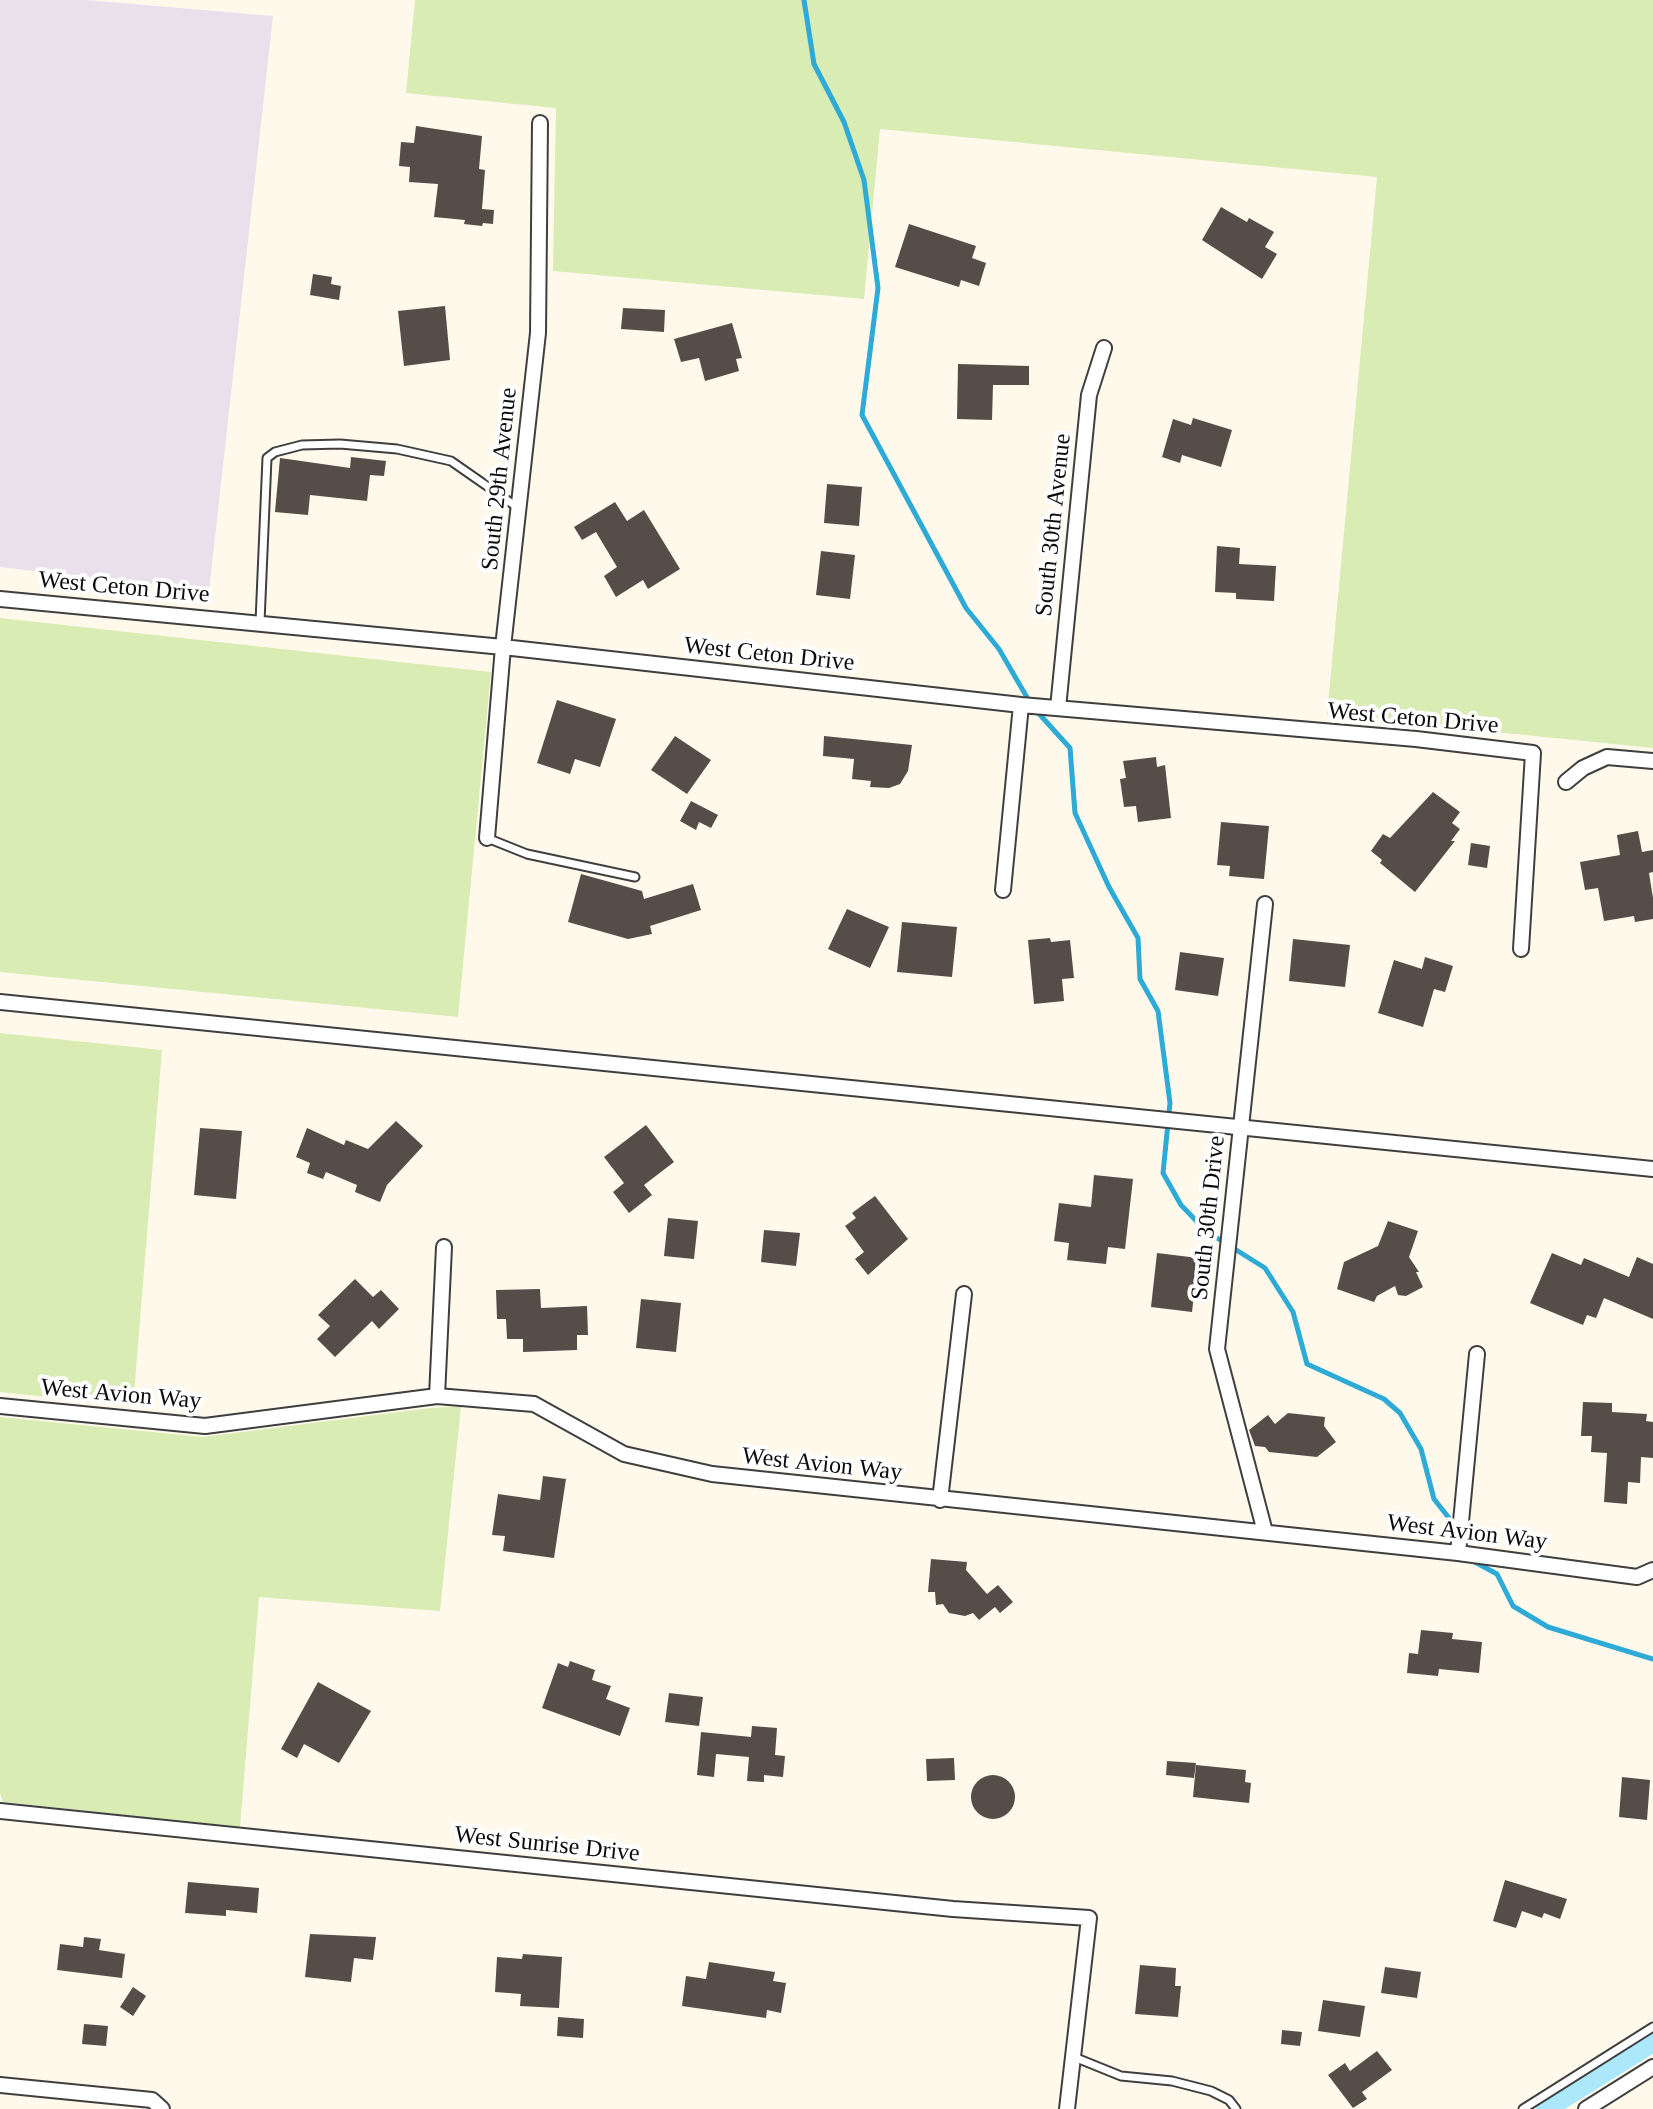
<!DOCTYPE html>
<html>
<head>
<meta charset="utf-8">
<style>
  body { margin:0 }
  canvas { display:block; background:#fff9ec }
</style>
</head>
<body>
<canvas width="1653" height="2109"></canvas>
<script>
const context = document.querySelector('canvas').getContext('2d');
context.lineJoin = 'round';
function fill(path, color) { context.fillStyle = color; context.fill(path, 'evenodd'); }
const shape = rows => new Path2D(rows.map(r => 'M' + r).join(''));
function strokePath(path, color, width, dash) { context.strokeStyle = color; context.lineWidth = width; context.lineCap = dash ? 'butt' : 'round'; context.setLineDash(dash || []); context.stroke(path); }
function drawText(font, color, halo, rows, align = 'center') {
  context.font = font + ' "Times New Roman",serif'; context.lineWidth = 8; context.setLineDash([]); context.textBaseline = 'middle'; context.strokeStyle = halo; context.fillStyle = color; for (const [text, x, y, turn = 0] of rows) {
    context.save(); context.translate(x, y); context.rotate((+turn || 0) * Math.PI / 180); context.textAlign = isNaN(turn) ? turn : align; if (halo) context.strokeText(text, 0, 0); context.fillText(text, 0, 0); context.restore();
  }
}
fill(shape([
  [0,0,87,0,273,16,209,591,0,567]
]), '#e9e0ec');
fill(shape([
  [415,0,1653,0,1653,748,1327,715,1377,177,880,129,864,299,553,271,556,108,406,93],
  [0,618,491,672,458,1017,0,972],
  [0,1033,162,1050,133,1406,0,1392],
  [461,1406,440,1611,259,1597,240,1827,3,1802,0,1793,0,1417,203,1437,430,1408]
]), '#d8ecb3');
strokePath(shape([
  [804,0,814,64,844,122,864,180,878,288,862,415,966,608,999,649,1032,706,1070,748,1075,813,1109,887,1138,938,1140,979,1158,1011,1170,1103,1163,1173,1181,1205,1206,1231,1265,1268,1293,1312,1307,1364,1384,1399,1400,1413,1421,1449,1434,1499,1449,1518,1454,1536],
  [1473,1561,1497,1574,1513,1606,1548,1627,1653,1659]
]), '#2eaad7', 5);
strokePath(shape([
  [1546,2109,1653,2042]
]), '#ace8fb', 20);
fill(shape([
  [416,126,482,136,479,169,485,170,482,209,494,210,493,224,483,223,482,226,464,224,465,220,434,217,438,184,409,182,410,167,399,166,401,142,414,143],
  [1221,207,1247,222,1249,218,1274,232,1265,247,1277,254,1262,279,1202,240],
  [909,224,976,246,972,258,986,263,979,286,961,280,959,287,895,267],
  [313,274,332,277,331,284,341,286,339,300,310,295],
  [445,306,450,360,404,366,398,311],
  [623,308,665,310,664,332,621,329],
  [732,323,742,358,736,359,739,371,705,381,699,358,681,362,674,339],
  [958,364,1029,366,1029,385,993,385,992,420,957,419],
  [1193,418,1232,430,1221,467,1182,455,1180,463,1162,457,1173,419,1191,425],
  [351,457,386,461,384,476,370,475,367,501,310,495,308,515,275,512,280,458,350,468],
  [827,484,862,487,859,526,824,523],
  [615,502,627,521,644,510,680,569,648,589,643,580,616,597,604,576,617,567,596,532,582,540,574,527],
  [1217,546,1240,548,1239,564,1276,566,1274,601,1236,599,1236,593,1215,592],
  [821,551,855,555,850,599,816,595],
  [557,700,616,719,600,767,575,759,570,774,537,763],
  [675,736,711,760,687,794,651,770],
  [824,736,912,745,908,771,900,784,889,788,870,787,871,781,852,779,854,759,823,756],
  [1156,757,1157,767,1165,765,1171,818,1138,822,1136,806,1124,807,1120,779,1126,778,1123,761],
  [1433,792,1460,812,1452,823,1460,829,1451,841,1455,841,1415,892,1380,863,1382,860,1371,851,1383,834,1390,838],
  [691,801,718,815,711,828,699,822,696,830,680,821],
  [1221,822,1269,826,1264,879,1229,876,1230,866,1217,865],
  [1638,831,1642,852,1653,850,1653,872,1649,873,1653,898,1653,919,1635,922,1634,916,1604,921,1598,888,1585,890,1580,862,1620,855,1617,835],
  [1471,843,1490,846,1487,868,1468,865],
  [581,874,642,891,644,899,693,884,701,910,650,926,652,934,628,939,568,922],
  [847,909,889,927,870,968,828,949],
  [902,922,957,927,952,977,897,972],
  [1050,938,1051,942,1070,940,1074,978,1062,979,1064,1001,1034,1004,1028,940],
  [1293,939,1350,945,1345,987,1289,981],
  [1180,952,1224,958,1218,996,1175,990],
  [1425,957,1453,966,1445,992,1434,989,1423,1027,1378,1013,1394,960,1422,969],
  [396,1121,423,1146,387,1185,380,1202,355,1192,357,1185,326,1172,323,1179,307,1173,310,1163,296,1157,307,1128,344,1145,346,1140,368,1149],
  [646,1125,674,1162,644,1185,652,1195,629,1213,613,1192,624,1183,604,1157],
  [200,1128,242,1131,236,1199,194,1195],
  [1094,1175,1133,1179,1125,1249,1108,1247,1106,1264,1067,1260,1069,1243,1054,1241,1059,1203,1091,1207],
  [875,1196,908,1239,868,1275,855,1259,864,1252,845,1226,856,1218,852,1213],
  [668,1218,698,1221,694,1259,664,1256],
  [1388,1221,1418,1231,1409,1257,1419,1272,1416,1272,1423,1287,1406,1296,1398,1295,1395,1286,1377,1296,1374,1302,1337,1289,1344,1262,1378,1246],
  [764,1230,800,1233,796,1266,761,1262],
  [1157,1253,1198,1258,1192,1312,1151,1307],
  [1552,1253,1581,1265,1584,1258,1629,1277,1637,1257,1653,1264,1653,1319,1604,1298,1596,1318,1587,1315,1583,1325,1530,1303],
  [355,1279,373,1297,381,1290,399,1309,379,1329,372,1321,335,1357,317,1339,330,1326,318,1315],
  [540,1289,541,1308,587,1306,588,1335,577,1335,577,1350,523,1352,523,1339,507,1339,506,1319,497,1319,496,1290],
  [641,1299,681,1303,676,1352,636,1348],
  [1583,1402,1612,1403,1612,1412,1647,1414,1646,1421,1653,1422,1653,1458,1641,1457,1640,1483,1628,1482,1627,1504,1604,1502,1607,1453,1591,1452,1592,1436,1581,1436],
  [1288,1413,1325,1417,1324,1426,1336,1442,1317,1457,1269,1452,1265,1447,1255,1446,1249,1430,1268,1415,1275,1424],
  [543,1476,566,1479,554,1558,503,1551,505,1536,492,1535,498,1494,540,1500],
  [931,1559,967,1562,966,1570,987,1594,998,1585,1013,1602,1000,1613,995,1607,979,1620,973,1613,965,1616,949,1613,943,1604,936,1605,935,1592,928,1592],
  [1421,1630,1453,1633,1452,1639,1482,1642,1479,1673,1439,1669,1438,1676,1407,1673,1409,1653,1418,1654],
  [570,1661,595,1670,592,1680,611,1686,606,1699,630,1708,620,1736,542,1708,558,1663,568,1667],
  [318,1682,371,1711,339,1763,304,1744,297,1758,281,1749],
  [669,1693,703,1697,699,1726,665,1722],
  [752,1726,777,1728,775,1755,785,1756,783,1777,764,1775,764,1782,747,1781,749,1757,716,1754,714,1777,697,1775,701,1732,751,1737],
  [954,1758,955,1780,927,1781,926,1759],
  [1167,1761,1196,1763,1194,1778,1166,1775],
  [1196,1765,1246,1770,1245,1782,1251,1783,1249,1803,1193,1797],
  '971 1797a22 22 0 1 1 44 0a22 22 0 1 1-44 0Z',
  [1622,1777,1650,1780,1647,1820,1619,1817],
  [1505,1880,1567,1899,1560,1919,1544,1913,1542,1918,1522,1911,1516,1928,1493,1921],
  [188,1882,259,1888,257,1913,226,1910,226,1916,185,1913],
  [310,1934,376,1937,373,1960,354,1958,351,1982,305,1977],
  [84,1937,101,1939,99,1950,125,1954,122,1978,57,1970,60,1944,83,1947],
  [523,1954,562,1957,559,2008,520,2006,521,1994,495,1992,497,1957,522,1959],
  [709,1962,775,1972,773,1981,786,1983,781,2013,767,2010,766,2018,682,2006,686,1976,706,1979],
  [1140,1965,1176,1968,1175,1986,1181,1986,1178,2017,1135,2014],
  [1385,1967,1421,1972,1417,1998,1381,1993],
  [133,1987,146,1996,133,2016,120,2007],
  [1323,2000,1365,2006,1360,2037,1318,2031],
  [558,2017,584,2019,583,2038,557,2036],
  [84,2024,108,2026,106,2046,82,2044],
  [1282,2030,1302,2032,1300,2046,1281,2044],
  [1377,2051,1392,2070,1362,2092,1367,2099,1353,2108,1328,2075,1345,2063,1350,2071]
]), '#564c48');
const service = shape([
  [260,622,267,458,275,452,302,445,340,444,397,449,451,461,517,507],
  [487,838,527,854,635,877],
  [1074,2057,1121,2076,1172,2081,1211,2091,1229,2100,1236,2109],
  [1523,2109,1653,2027]
]);
const minor = shape([
  [0,599,503,647,1021,705,1416,739,1533,753,1521,949],
  [1058,708,1089,395,1104,348],
  [1566,782,1583,768,1607,757,1653,761],
  [487,838,503,647,538,333,540,123],
  [1003,890,1021,705],
  [1265,904,1217,1349,1265,1532],
  [0,1002,1653,1169],
  [437,1396,444,1247],
  [0,1406,205,1426,437,1396,534,1404,624,1454,712,1474,1458,1553,1637,1577,1653,1570],
  [940,1500,964,1294],
  [1458,1553,1477,1354],
  [0,1811,953,1909,1089,1918,1067,2109],
  [0,2085,152,2100,162,2109],
  [1586,2109,1653,2067]
]);
strokePath(service, '#3f3f3f', 11);
strokePath(minor, '#3f3f3f', 18);
strokePath(service, '#fff', 7);
strokePath(minor, '#fff', 14);
drawText('24px', '#0c0c0c', '#fff', [
  ["South 29th Avenue",500,479,-84],
  ["South 30th Avenue",1054,525,-84],
  ["West Ceton Drive",124,588,5],
  ["West Ceton Drive",769,655,6],
  ["West Ceton Drive",1413,719,5],
  ["South 30th Drive",1209,1218,-84],
  ["West Avion Way",121,1395,5],
  ["West Avion Way",822,1465,6],
  ["West Avion Way",1467,1533,7],
  ["West Sunrise Drive",547,1845,6]
]);
</script>
</body>
</html>
